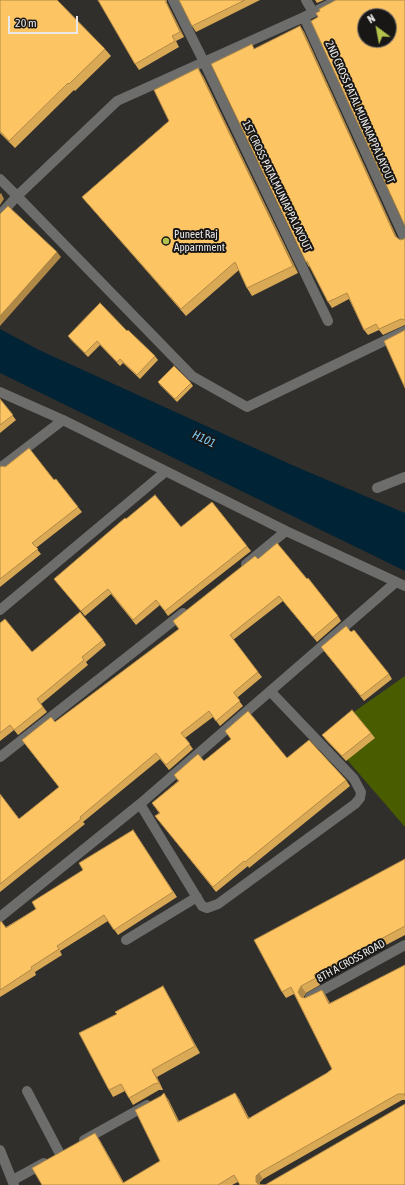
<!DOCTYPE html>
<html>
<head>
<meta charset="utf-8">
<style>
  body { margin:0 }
  #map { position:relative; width:405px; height:1185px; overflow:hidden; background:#312f2c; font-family:"Asap Condensed",sans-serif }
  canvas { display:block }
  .north { position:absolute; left:357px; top:8px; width:40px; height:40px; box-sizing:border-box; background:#181716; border:1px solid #6c6b6a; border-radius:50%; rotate:328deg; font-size:11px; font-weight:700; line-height:16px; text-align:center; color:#eae9e7 }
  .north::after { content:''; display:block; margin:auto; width:14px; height:18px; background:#b3c24b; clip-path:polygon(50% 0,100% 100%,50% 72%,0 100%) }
  .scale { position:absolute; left:8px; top:16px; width:70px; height:18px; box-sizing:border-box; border:2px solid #eae9e7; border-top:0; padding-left:5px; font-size:12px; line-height:14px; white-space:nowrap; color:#eae9e7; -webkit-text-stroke:3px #181716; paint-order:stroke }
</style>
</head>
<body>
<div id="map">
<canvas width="405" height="1185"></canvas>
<div class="north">N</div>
<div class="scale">20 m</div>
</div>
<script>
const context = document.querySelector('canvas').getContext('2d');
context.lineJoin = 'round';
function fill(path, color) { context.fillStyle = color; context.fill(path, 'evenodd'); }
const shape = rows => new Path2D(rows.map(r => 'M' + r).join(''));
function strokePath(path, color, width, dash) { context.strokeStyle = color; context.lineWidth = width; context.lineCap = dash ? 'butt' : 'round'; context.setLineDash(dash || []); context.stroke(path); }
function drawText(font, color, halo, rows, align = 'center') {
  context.font = font + ' "Asap Condensed",sans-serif'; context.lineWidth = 4; context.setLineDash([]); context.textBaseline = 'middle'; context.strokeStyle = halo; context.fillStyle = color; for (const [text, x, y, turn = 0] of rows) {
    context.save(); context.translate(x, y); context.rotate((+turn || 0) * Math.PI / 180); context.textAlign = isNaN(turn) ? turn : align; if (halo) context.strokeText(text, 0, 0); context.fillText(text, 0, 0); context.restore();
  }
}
fill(shape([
  [405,676,405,827,324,733]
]), '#495d00');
fill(shape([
  [0,329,39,350,292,465,405,513,405,571,0,373]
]), '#002435');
strokePath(shape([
  [173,0,204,62,328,321],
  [306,0,313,12],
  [304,17,405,239],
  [0,179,17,196,117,101,304,17,338,0],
  [0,215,17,196,192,376,247,407,405,331],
  [0,392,63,420,286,531,405,586],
  [0,468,63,420],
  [377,488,405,477],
  [246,564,286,531],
  [0,610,165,472],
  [0,757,183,613],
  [140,804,202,906,207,908,218,904,355,804,360,798,361,792,354,779,270,691],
  [0,917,140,804,396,582],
  [126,940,197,897],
  [310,997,405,945],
  [27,1091,60,1154],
  [84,1140,147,1105],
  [0,1150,14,1185],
  [13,1180,44,1163]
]), '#6d6e6c', 10);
fill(shape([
  [0,0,105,49,111,56,75,91,74,90,15,148,0,133],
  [98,0,167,0,167,3,184,37,176,41,179,47,139,70,135,64],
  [179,0,260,0,196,32,192,26],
  [315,0,324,0,317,3],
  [300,26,304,32,397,238,400,240,404,239,405,238,405,325,383,335,379,330,368,335,364,330,349,299,332,308,328,302,310,267,309,267,306,262,255,49],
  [203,76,298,273,252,296,247,288,239,270,186,316,88,204,82,197,169,121],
  [127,331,155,356,158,360,140,379,123,363,120,366,100,345,88,357,71,340,68,336],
  [158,382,191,383,193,386,177,402,160,385],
  [0,399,16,420,0,433],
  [0,467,5,467,54,480,78,507,82,512,36,548,41,554,0,587],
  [126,519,181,527,247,546,251,551,168,616,160,605,136,625,111,594,85,616,54,579],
  [258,559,307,579,338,616,341,621,317,642,283,601,233,640,262,677,238,697,237,698,243,706,220,726,213,717,185,738,193,749,169,770,160,759,83,822,85,824,0,892,0,794,19,819,59,787,22,740,55,722,179,629,173,621],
  [0,623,32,652,103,640,106,645,86,662,88,665,41,704,47,712,18,735,14,730,0,741],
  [351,632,389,674,392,679,364,701,321,647],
  [225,731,287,758,346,780,350,786,249,868,248,866,216,892,159,821,155,816,159,813,152,803,178,781,174,775,204,761,231,739],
  [371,733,375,738,346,761,326,740,322,735],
  [133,830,177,897,118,935,108,921,60,951,62,955,35,972,36,975,0,997,0,922,6,927,36,909,83,870],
  [405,859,405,935,318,981,320,985,306,993,303,998,305,998,322,990,326,996,330,1003,405,965,405,1100,402,1100,263,1179,260,1182,260,1185,405,1185,240,1185,238,1182,232,1185,42,1185,99,1139,124,1183,160,1161,168,1099,179,1121,235,1093,239,1099,249,1118,327,1073,332,1069,294,994,286,998,282,992],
  [167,993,200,1053,157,1077,163,1090,159,1090,133,1105,125,1091,113,1097,109,1090]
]), '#daa956');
fill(shape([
  [165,0,167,0,167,3,184,37,180,32],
  [300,26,304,32,399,242,395,236],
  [198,68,203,76,298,273,293,266],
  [1,193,4,199,0,205,0,194],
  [57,252,61,257,0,326,0,316],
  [163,986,167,993,200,1053,195,1046],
  [301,986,306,993,303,998,301,997,298,992],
  [322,990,326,996,333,1010,329,1004],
  [152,1070,157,1077,163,1090,159,1083],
  [164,1093,168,1099,182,1128,178,1122],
  [235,1093,239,1099,252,1125,248,1119],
  [95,1133,99,1139,125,1185,124,1185],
  [259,1173,263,1179,260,1182,260,1185,258,1185,256,1182,256,1176]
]), '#b18946');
const building = shape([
  [0,0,57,0,105,49,69,84,68,83,9,141,0,131,0,0],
  [98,0,165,0,180,32,172,36,175,41,135,64,98,0],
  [179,0,245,0,192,26,179,0],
  [336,0,405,0,405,226,311,21,318,17,316,13,320,11,319,9,336,0],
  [365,16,389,16,389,40,365,40,365,16],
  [300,26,395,236,400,240,404,239,405,238,405,320,401,319,379,329,376,324,364,330,347,293,328,302,307,261,306,262,211,64,252,44,254,49,300,26],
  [198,68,293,266,247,288,235,262,181,309,82,197,169,121,154,90,198,68],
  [8,206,57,252,0,316,0,214,8,206],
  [100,303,127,331,128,330,155,356,137,375,120,359,117,362,97,341,85,353,68,336,100,303],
  [405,330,405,388,384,341,405,330],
  [174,366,191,383,175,399,158,382,174,366],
  [0,399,13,415,0,425,0,399],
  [29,448,54,480,56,479,78,507,32,543,38,549,0,579,0,467,3,466,5,467,29,448],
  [155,495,181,527,212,502,247,546,165,611,156,600,133,620,108,589,81,611,54,579,125,518,126,519,155,495],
  [277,543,307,579,308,578,338,616,313,637,279,596,230,635,258,672,234,692,234,693,240,701,216,721,209,711,181,733,190,744,166,765,156,753,80,817,81,819,0,884,0,794,19,819,59,787,22,740,51,717,55,722,179,629,173,621,255,556,258,559,277,543],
  [80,612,103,640,82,657,84,660,37,699,43,707,14,730,10,725,0,733,0,623,5,619,32,652,80,612],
  [346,626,351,632,354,630,389,674,361,696,321,647,346,626],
  [352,710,371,733,342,756,322,735,352,710],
  [248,711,287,758,309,740,346,780,245,862,244,861,213,887,155,816,160,813,152,803,179,781,174,775,198,754,204,761,231,739,225,731,248,711],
  [133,830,173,892,114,930,104,915,57,946,59,949,31,967,32,969,0,990,0,922,1,921,6,928,36,909,32,902,83,870,79,863,133,830],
  [405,859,405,926,314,975,316,978,301,986,298,992,301,997,305,998,322,990,329,1004,405,965,405,1096,404,1094,398,1094,259,1173,256,1176,256,1182,259,1185,265,1185,405,1104,405,1185,240,1185,234,1175,218,1185,42,1185,32,1168,95,1133,123,1183,160,1161,135,1110,161,1096,164,1093,178,1122,235,1093,248,1119,327,1073,332,1069,291,987,282,992,254,940,405,859],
  [163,986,195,1046,152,1070,159,1083,154,1084,129,1098,121,1084,109,1090,79,1033,117,1014,115,1012,163,986]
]);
fill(building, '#fdc464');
strokePath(building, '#b18946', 1);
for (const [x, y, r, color] of [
  [166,241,4,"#b3c24b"]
]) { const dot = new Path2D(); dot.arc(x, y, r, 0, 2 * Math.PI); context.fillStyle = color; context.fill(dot); strokePath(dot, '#181716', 1.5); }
drawText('11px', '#eae9e7', '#181716', [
  ["2ND CROSS PATAL MUNAIAPPA LAYOUT",360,112,66],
  ["1ST CROSS PATALMUNIAPPA LAYOUT",277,186,64],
  ["8TH A CROSS ROAD",351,961,-29]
]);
drawText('11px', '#eae9e7', '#181716', [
  ["Puneet Raj",174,235],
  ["Apparnment",174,248]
], 'left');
drawText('italic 12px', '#81cef8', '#181716', [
  ["H101",204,439,26]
]);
</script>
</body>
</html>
